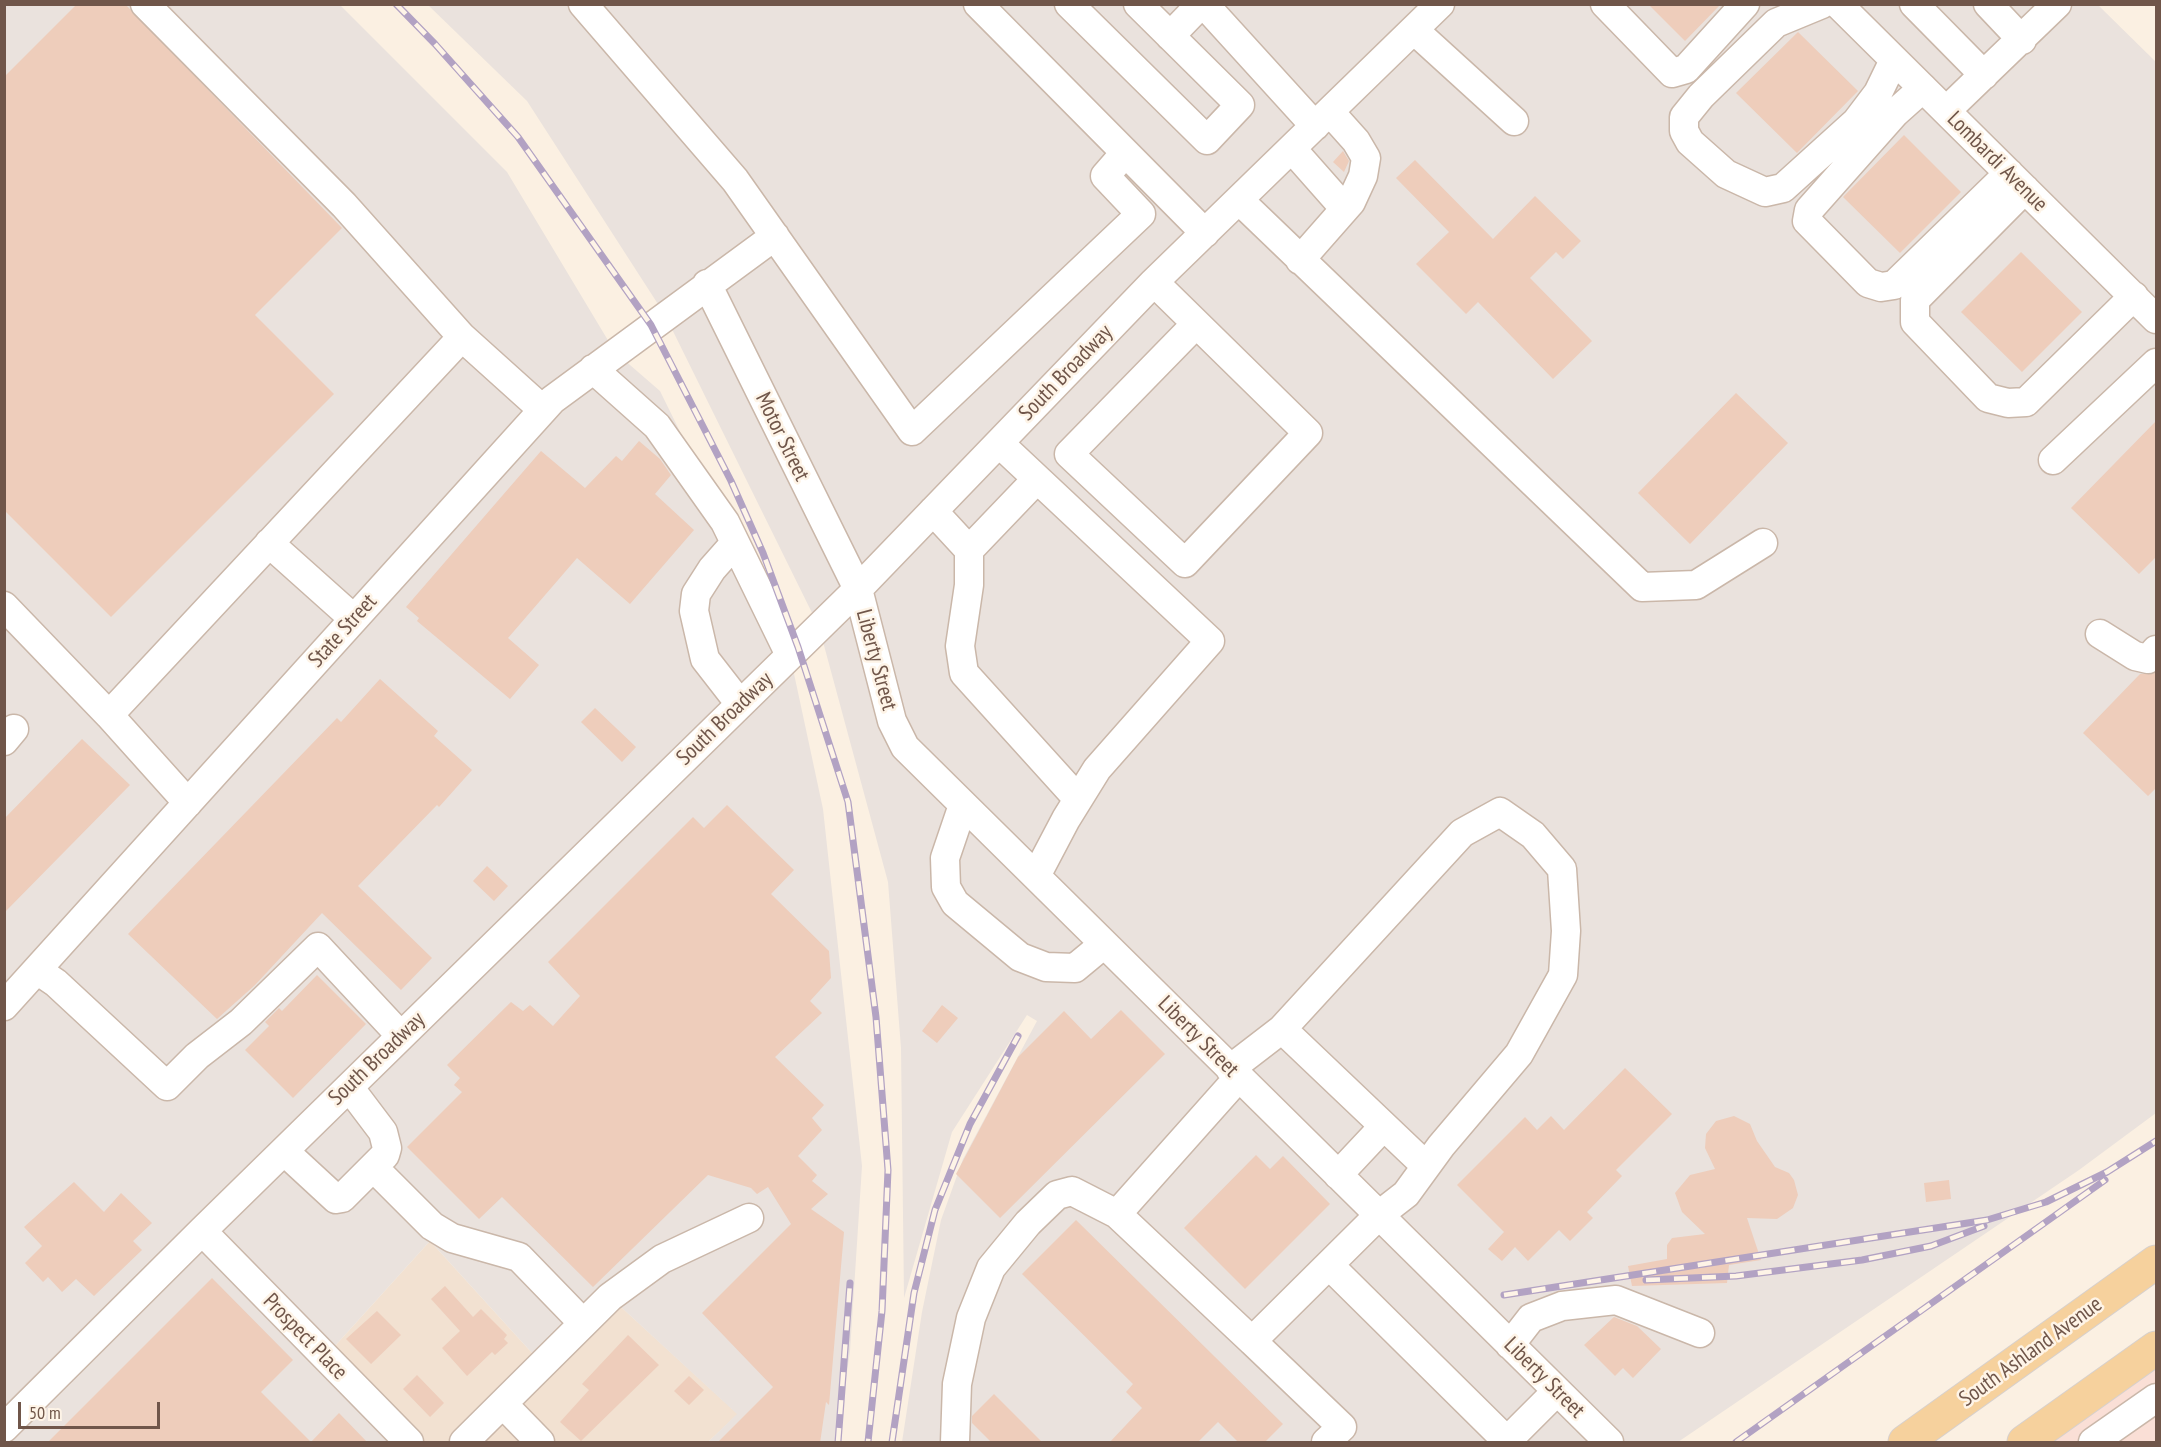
<!DOCTYPE html>
<html>
<head>
<meta charset="utf-8">
<style>
  body { margin:0 }
  #map { position:relative; width:2161px; height:1447px; overflow:hidden; background:#fbf0e2; font-family:"PT Sans Narrow",sans-serif }
  canvas { display:block }
  .frame { position:absolute; inset:0; border:6px solid #70564a; pointer-events:none }
  .scale { position:absolute; left:18px; top:1402px; width:142px; height:27px; box-sizing:border-box; border:3px solid #70564a; border-top:0; padding-left:8px; font-size:18px; line-height:21px; white-space:nowrap; color:#70564a; -webkit-text-stroke:4px #fef4e7; paint-order:stroke }
</style>
</head>
<body>
<div id="map">
<canvas width="2161" height="1447"></canvas>
<div class="frame"></div>
<div class="scale">50 m</div>
</div>
<script>
const context = document.querySelector('canvas').getContext('2d');
context.lineJoin = 'round';
function fill(path, color) { context.fillStyle = color; context.fill(path, 'evenodd'); }
const shape = rows => new Path2D(rows.map(r => 'M' + r).join(''));
function strokePath(path, color, width, dash) { context.strokeStyle = color; context.lineWidth = width; context.lineCap = dash ? 'butt' : 'round'; context.setLineDash(dash || []); context.stroke(path); }
function drawText(font, color, halo, rows, align = 'center') {
  context.font = font + ' "PT Sans Narrow",sans-serif'; context.lineWidth = 5; context.setLineDash([]); context.textBaseline = 'middle'; context.strokeStyle = halo; context.fillStyle = color; for (const [text, x, y, turn = 0] of rows) {
    context.save(); context.translate(x, y); context.rotate((+turn || 0) * Math.PI / 180); context.textAlign = isNaN(turn) ? turn : align; if (halo) context.strokeText(text, 0, 0); context.fillText(text, 0, 0); context.restore();
  }
}
fill(shape([
  [430,1241,542,1364,610,1297,738,1414,708,1442,409,1442,325,1357]
]), '#f2e1d1');
fill(shape([
  [2156,1348,2156,1442,2024,1442]
]), '#fadfd6');
fill(shape([
  [5,5,340,5,507,172,615,352,660,391,790,655,823,809,862,1166,850,1351,837,1442,708,1442,737,1414,610,1297,542,1364,430,1241,325,1357,409,1442,5,1442],
  [428,5,2098,5,2156,62,2156,1113,2079,1170,1678,1442,902,1442,922,1312,941,1220,963,1159,1037,1021,1027,1015,952,1132,904,1298,901,1048,888,882,819,627,665,315,527,101]
]), '#eae2dd');
fill(shape([
  [77,4,125,4,342,228,255,315,334,394,111,617,4,510,4,77],
  [1648,4,1721,4,1685,41],
  [1798,32,1858,91,1797,153,1736,93],
  [1904,135,1961,192,1900,253,1843,197],
  [1343,151,1349,161,1344,172,1333,162],
  [1415,160,1493,239,1535,196,1581,241,1563,259,1556,252,1530,278,1592,341,1553,379,1478,302,1466,314,1416,264,1449,232,1396,178],
  [2021,252,2082,312,2022,372,1961,312],
  [1736,393,1788,443,1690,544,1638,493],
  [2157,420,2157,556,2139,574,2071,508],
  [639,441,660,459,671,475,655,494,694,530,630,604,577,558,508,638,539,665,510,699,417,621,419,618,406,607,541,451,585,488,616,456,622,461],
  [2157,673,2157,787,2148,796,2083,733,2140,674],
  [380,679,438,731,434,736,472,770,439,807,437,805,358,886,432,958,401,990,322,913,255,985,217,1019,128,934,337,718,341,722],
  [595,708,636,747,622,762,581,722],
  [82,739,130,785,4,913,4,819],
  [727,805,794,870,771,894,829,951,831,978,810,1001,822,1013,775,1057,824,1105,812,1118,822,1130,798,1156,817,1175,812,1181,828,1194,811,1209,844,1232,829,1405,826,1402,820,1443,717,1443,773,1387,702,1313,791,1224,768,1187,757,1194,751,1188,708,1175,593,1287,502,1197,479,1219,407,1147,462,1092,454,1085,460,1078,447,1065,511,1002,523,1011,530,1005,553,1026,580,996,548,962,693,817,704,828],
  [487,866,508,886,494,901,473,881],
  [317,975,366,1024,293,1098,245,1050,269,1026,265,1022,279,1008,282,1011],
  [942,1005,958,1018,937,1043,922,1031],
  [1121,1010,1165,1054,1000,1218,956,1174,1018,1057,1064,1011,1091,1039],
  [1625,1068,1672,1114,1616,1170,1622,1176,1587,1212,1593,1218,1570,1241,1559,1230,1528,1261,1515,1247,1502,1261,1488,1249,1504,1232,1457,1185,1525,1117,1537,1130,1551,1116,1564,1130],
  [1734,1116,1750,1124,1757,1141,1775,1167,1789,1173,1794,1180,1798,1195,1793,1208,1777,1219,1747,1218,1761,1260,1729,1265,1727,1283,1632,1286,1628,1266,1667,1259,1667,1245,1672,1238,1705,1234,1682,1212,1675,1193,1690,1175,1715,1169,1705,1148,1706,1134,1716,1121],
  [1256,1155,1270,1169,1283,1156,1330,1204,1245,1289,1184,1228],
  [1949,1180,1951,1199,1926,1202,1924,1183],
  [74,1182,104,1212,121,1193,152,1223,133,1241,142,1250,94,1296,76,1279,62,1292,48,1277,43,1282,25,1263,42,1246,24,1227],
  [1076,1220,1283,1424,1264,1443,1239,1443,1218,1422,1197,1443,1109,1443,1142,1408,1126,1392,1133,1384,1022,1274],
  [212,1278,293,1360,261,1392,311,1442,339,1413,368,1443,47,1443],
  [445,1286,473,1317,481,1309,507,1335,504,1339,508,1343,495,1355,492,1352,467,1376,442,1348,460,1331,431,1299],
  [377,1311,401,1335,371,1364,346,1339],
  [1614,1317,1637,1326,1661,1349,1633,1378,1623,1368,1615,1376,1584,1345],
  [628,1335,659,1365,581,1441,560,1422,589,1390,582,1384],
  [417,1375,444,1403,430,1417,403,1389],
  [689,1376,704,1390,689,1405,674,1391],
  [994,1394,1043,1443,992,1443,972,1423,972,1416]
]), '#eecdbb');
const minor = shape([
  [145,4,344,205,462,337],
  [583,4,735,180,912,431,1141,214,1105,176,1125,153],
  [978,4,1205,233],
  [1069,4,1207,140,1240,105,1138,4],
  [1204,4,1315,126],
  [1605,4,1672,73,1686,69,1745,4],
  [1822,4,1776,23,1701,96,1684,117,1684,131,1690,142,1726,174,1765,192,1783,188,1856,122,1878,93,1894,60],
  [1838,4,2156,319],
  [1914,4,1984,75],
  [1988,4,2022,40],
  [1414,30,1514,121],
  [1170,36,1201,4],
  [1923,88,1895,113,1809,210,1807,221,1868,283,1881,287,1894,285,2009,173],
  [1946,111,2057,4],
  [1292,149,1345,209],
  [2025,189,1915,300,1915,322,1988,398,2008,403,2026,402,2134,296],
  [1239,200,1642,587,1696,585,1763,543],
  [1300,260,1351,202,1363,176,1366,158,1356,141,1330,112],
  [1154,282,1308,433,1185,563,1069,454,1196,324],
  [707,284,858,589,892,721,905,747,1609,1442],
  [593,369,657,426,725,522,790,655],
  [999,443,1210,641,1097,769,1066,819,1036,876],
  [2053,460,2156,363],
  [933,511,969,550,969,585,960,646,964,673,1078,799],
  [269,543,354,619],
  [735,543,712,569,696,594,694,611,705,659,740,704],
  [969,550,1037,479],
  [4,606,109,715],
  [2100,634,2135,656,2148,659,2156,650],
  [4,741,14,729],
  [188,803,109,715,462,337,543,410],
  [963,805,945,858,946,887,955,903,1020,957,1046,967,1075,968,1104,944],
  [37,970,56,983,167,1086,197,1056,241,1022,318,947,401,1036],
  [4,1006,552,400,775,236],
  [1230,1069,1282,1029,1426,1166],
  [1239,1077,1117,1214,1252,1341,1379,1215,1406,1194,1441,1146,1519,1054,1563,975,1566,931,1562,869,1533,835,1500,812,1462,833,1282,1029],
  [284,1151,336,1199,342,1198,385,1155,387,1148,383,1132,349,1087],
  [373,1167,432,1226,452,1238,519,1257,583,1323],
  [1338,1175,1383,1127],
  [202,1231,409,1442],
  [1329,1265,1507,1441,1557,1391],
  [1252,1341,1342,1427,1326,1442],
  [1510,1345,1531,1318,1562,1306,1616,1300,1700,1333],
  [503,1404,540,1442],
  [4,1428,202,1231,858,589,1154,282,1440,4],
  [464,1442,610,1297,662,1259,749,1218],
  [955,1442,957,1384,971,1318,991,1268,1028,1223,1057,1195,1072,1191,1117,1214],
  [2093,1442,2156,1398]
]);
const major = shape([
  [1905,1442,2156,1262],
  [2024,1442,2156,1348]
]);
strokePath(minor, '#cab7a9', 31);
strokePath(major, '#d7d0cc', 35);
strokePath(minor, '#fff', 28);
strokePath(major, '#f6d19d', 33);
const rail = shape([
  [396,4,435,44,518,137,651,325,731,481,763,553,798,647,848,802,876,1017,888,1170,882,1311,868,1442],
  [1646,1280,1736,1276,1862,1260,1931,1246,1984,1226],
  [1504,1295,1987,1220,2046,1202,2107,1172,2156,1141],
  [838,1442,850,1283],
  [892,1442,914,1293,935,1210,970,1124,1018,1036],
  [1736,1442,2105,1180]
]);
strokePath(rail, '#b2a2c3', 7);
strokePath(rail, '#fef4e7', 4.5, [14]);
drawText('22px', '#70564a', '#fef4e7', [
  ["Lombardi Avenue",1997,162,45],
  ["South Broadway",1066,373,-46],
  ["Motor Street",782,437,64],
  ["State Street",343,631,-48],
  ["Liberty Street",876,660,75],
  ["South Broadway",725,719,-44],
  ["Liberty Street",1198,1037,45],
  ["South Broadway",377,1059,-44],
  ["Prospect Place",305,1337,46],
  ["South Ashland Avenue",2031,1352,-36],
  ["Liberty Street",1544,1378,45]
]);
</script>
</body>
</html>
